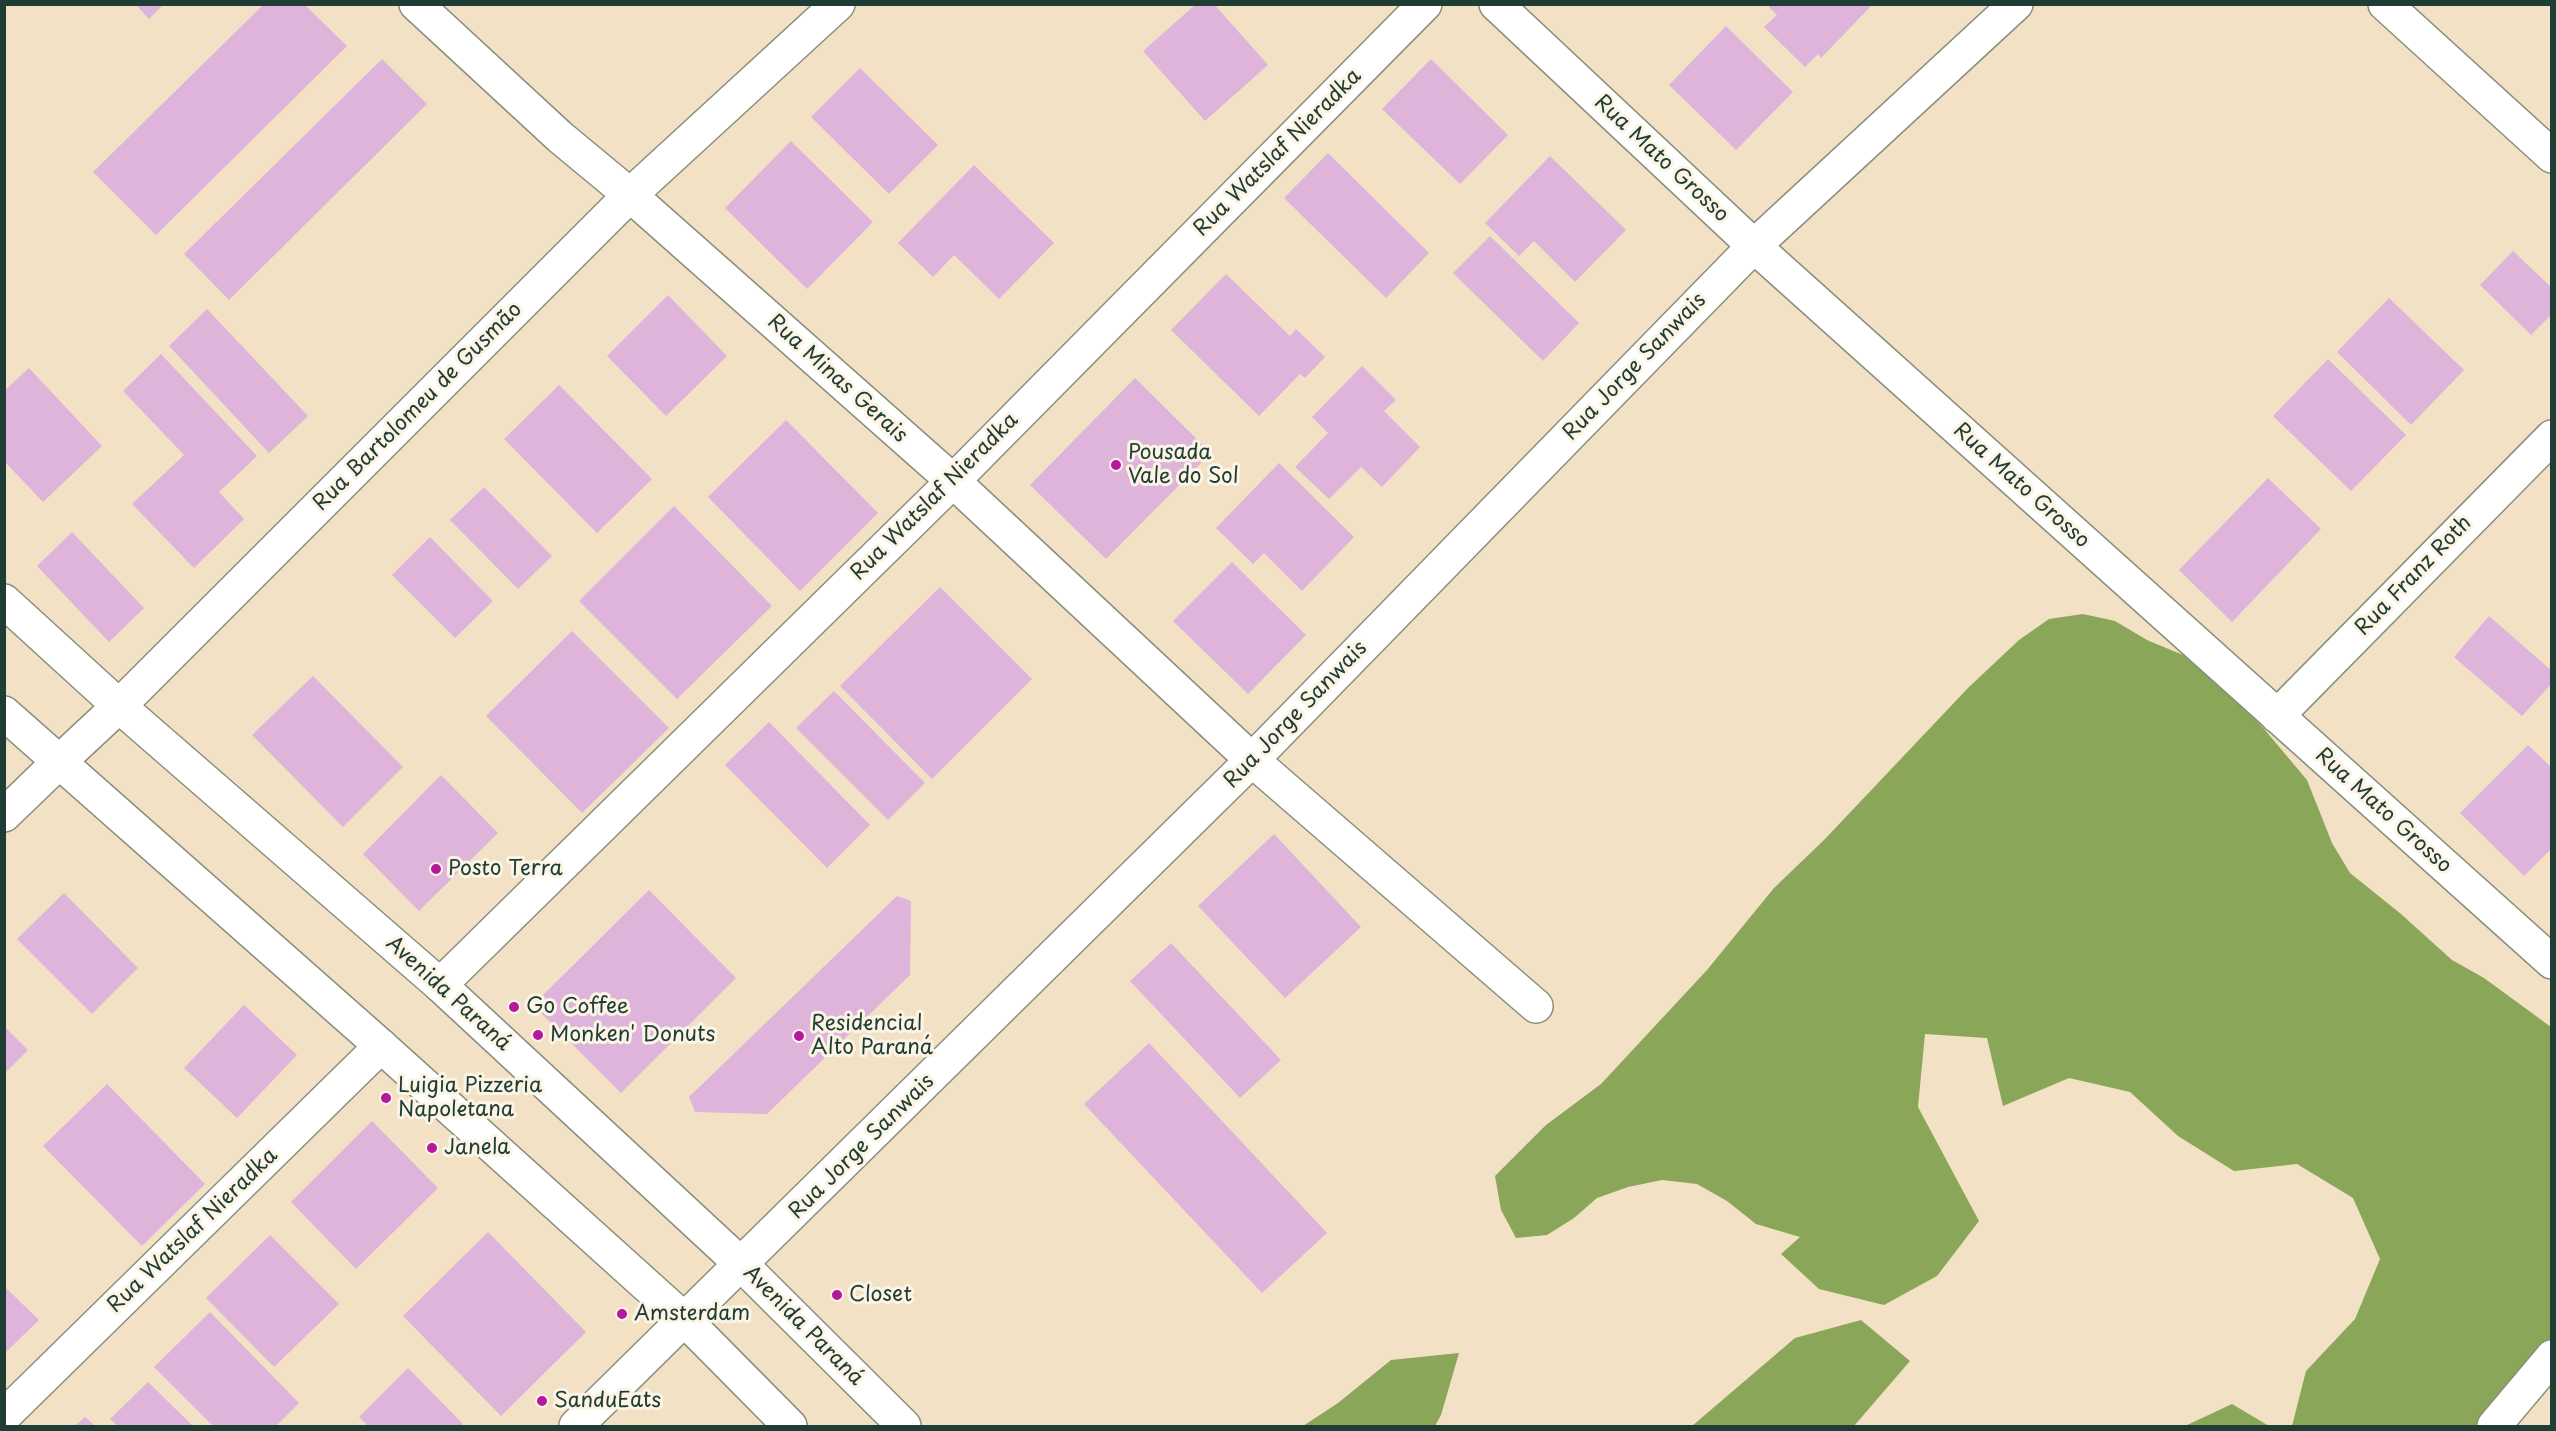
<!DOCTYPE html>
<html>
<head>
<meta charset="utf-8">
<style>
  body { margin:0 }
  #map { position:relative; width:2556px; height:1431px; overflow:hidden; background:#f3e1c5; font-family:"Playpen Sans",sans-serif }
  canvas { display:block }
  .frame { position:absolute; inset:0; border:6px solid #1f3d34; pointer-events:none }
</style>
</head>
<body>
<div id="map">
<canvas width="2556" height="1431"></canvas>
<div class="frame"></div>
</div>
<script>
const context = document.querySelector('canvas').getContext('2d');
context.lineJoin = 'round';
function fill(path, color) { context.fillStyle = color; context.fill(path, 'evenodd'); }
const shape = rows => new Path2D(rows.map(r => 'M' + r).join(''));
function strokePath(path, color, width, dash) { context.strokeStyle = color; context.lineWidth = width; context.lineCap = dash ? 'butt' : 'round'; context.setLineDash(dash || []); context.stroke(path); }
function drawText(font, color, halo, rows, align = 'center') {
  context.font = font + ' "Playpen Sans",sans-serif'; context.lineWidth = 6; context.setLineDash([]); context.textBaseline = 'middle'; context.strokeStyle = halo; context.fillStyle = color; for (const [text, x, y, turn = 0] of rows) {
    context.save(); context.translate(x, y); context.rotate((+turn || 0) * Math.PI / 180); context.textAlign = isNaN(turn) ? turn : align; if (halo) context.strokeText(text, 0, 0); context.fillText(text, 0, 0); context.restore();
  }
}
fill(shape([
  [2083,614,2115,621,2147,640,2183,655,2209,675,2259,723,2307,780,2332,843,2350,873,2401,914,2452,960,2484,978,2551,1027,2551,1337,2533,1363,2480,1426,2292,1426,2306,1371,2355,1319,2380,1259,2353,1198,2297,1164,2234,1171,2178,1136,2130,1092,2069,1078,2003,1106,1987,1038,1925,1034,1918,1107,1979,1221,1937,1276,1884,1305,1819,1289,1781,1254,1800,1237,1756,1224,1727,1201,1697,1184,1662,1180,1628,1187,1597,1198,1574,1218,1547,1235,1516,1238,1501,1210,1495,1176,1546,1125,1601,1084,1707,970,1774,888,1824,840,1968,688,2019,640,2049,619],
  [1861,1320,1910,1361,1854,1426,1692,1426,1795,1338],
  [1459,1353,1441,1415,1435,1426,1303,1426,1338,1403,1391,1360],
  [2232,1404,2269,1426,2185,1426]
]), '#8aa658');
fill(shape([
  [135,4,164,4,149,19],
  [1196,4,1214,4,1268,65,1205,121,1143,51],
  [1771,4,1873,4,1821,58,1818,54,1805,67,1764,27,1777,15,1769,7],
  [263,5,305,5,347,46,156,235,93,172],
  [1726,26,1793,92,1736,150,1669,85],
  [382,59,427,104,229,300,184,254],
  [1431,59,1508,135,1460,184,1382,109],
  [860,68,938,145,889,194,811,117],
  [791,141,873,222,807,289,725,208],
  [1328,153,1429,253,1386,298,1284,198],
  [1550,156,1626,230,1575,282,1534,241,1519,256,1485,223],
  [974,165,1054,243,999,299,954,255,933,277,898,243],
  [1490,236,1579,323,1543,361,1453,273],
  [2513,251,2552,288,2552,314,2531,335,2480,285],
  [1226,274,1290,336,1296,329,1325,357,1305,378,1300,374,1259,416,1171,330],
  [668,295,727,356,666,416,607,356],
  [2389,298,2464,370,2411,425,2337,352],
  [207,309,308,416,269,453,169,346],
  [161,354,257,456,219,492,244,519,194,568,132,504,184,455,123,391],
  [2328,359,2406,435,2351,491,2273,416],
  [1362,366,1396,400,1384,411,1420,447,1382,487,1361,467,1329,499,1295,467,1328,433,1312,417],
  [29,368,102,446,43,502,4,461,4,391],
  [1135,378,1211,453,1106,559,1030,485],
  [559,385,652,479,597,533,504,439],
  [786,420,878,513,800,591,708,497],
  [1279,463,1354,537,1302,591,1264,553,1253,564,1216,528],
  [2268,478,2321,529,2232,622,2179,570],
  [484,487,552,556,518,589,450,520],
  [674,506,772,606,677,699,579,601],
  [72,532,144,608,109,642,37,566],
  [430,537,493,601,455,638,392,575],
  [1232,562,1306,635,1248,694,1173,621],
  [940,587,1032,679,932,779,840,686],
  [2489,616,2552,671,2552,683,2522,716,2454,657],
  [572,631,669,728,582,813,486,716],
  [313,676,403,767,343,827,252,735],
  [834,691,925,783,888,820,796,728],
  [769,722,870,825,827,868,725,765],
  [2528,745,2552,768,2552,848,2524,876,2460,813],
  [441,775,498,833,419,911,363,854],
  [1274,834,1361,927,1285,998,1198,906],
  [649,890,736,978,621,1093,533,1005],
  [64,893,138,968,92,1014,17,939],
  [897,896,911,901,910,975,767,1114,695,1112,689,1097],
  [1171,943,1281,1060,1240,1098,1130,981],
  [244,1005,297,1055,237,1118,184,1068],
  [4,1026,28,1050,4,1074],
  [1149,1043,1327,1233,1262,1293,1084,1104],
  [107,1084,205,1184,142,1246,43,1146],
  [372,1121,438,1188,356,1269,291,1202],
  [488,1232,586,1332,501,1416,403,1316],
  [270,1235,339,1304,274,1367,206,1298],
  [4,1286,39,1320,4,1354],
  [210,1312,299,1403,276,1426,213,1426,154,1367],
  [408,1368,463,1424,460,1426,368,1426,359,1417],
  [148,1382,193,1426,118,1426,110,1419],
  [85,1417,95,1426,75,1426]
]), '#deb4db');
const minor = shape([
  [838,4,630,195,953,481,1252,760,1536,1006],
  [1496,4,1754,246,2552,962],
  [2385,4,2552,156],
  [2277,716,2552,437],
  [4,815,59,762],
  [440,985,953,481,1425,4],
  [4,1416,381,1046],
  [576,1426,1252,760,1754,246,2016,4],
  [2494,1426,2552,1357]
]);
const major = shape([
  [4,601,119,706,440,985,742,1265,904,1426],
  [4,713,381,1046,685,1320,790,1426],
  [59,762,119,706,630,195,560,137,416,4]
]);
strokePath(minor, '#898f7c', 36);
strokePath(major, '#898f7c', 36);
strokePath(minor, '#fff', 33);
strokePath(major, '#fff', 33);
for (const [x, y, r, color] of [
  [1116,465,6,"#b5179e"],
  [436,869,6,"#b5179e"],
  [514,1007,6,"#b5179e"],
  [538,1035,6,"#b5179e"],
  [799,1036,6,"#b5179e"],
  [386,1098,6,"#b5179e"],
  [432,1148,6,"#b5179e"],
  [837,1295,6,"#b5179e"],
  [622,1314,6,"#b5179e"],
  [542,1401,6,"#b5179e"]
]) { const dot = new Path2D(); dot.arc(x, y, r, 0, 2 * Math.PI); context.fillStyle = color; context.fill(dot); strokePath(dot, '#fcf5e5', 2); }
drawText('21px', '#1f3d34', '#fcf5e5', [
  ["Rua Watslaf Nieradka",1278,153,-45],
  ["Rua Mato Grosso",1661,159,43],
  ["Rua Jorge Sanwais",1635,367,-46],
  ["Rua Minas Gerais",837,379,42],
  ["Rua Bartolomeu de Gusmão",418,407,-45],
  ["Rua Mato Grosso",2021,486,42],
  ["Rua Watslaf Nieradka",935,497,-45],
  ["Rua Franz Roth",2414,576,-46],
  ["Rua Jorge Sanwais",1296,715,-46],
  ["Rua Mato Grosso",2383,811,42],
  ["Avenida Paraná",448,994,42],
  ["Rua Jorge Sanwais",862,1147,-45],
  ["Rua Watslaf Nieradka",193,1231,-44],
  ["Avenida Paraná",803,1326,45]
]);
drawText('21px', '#1f3d34', '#fcf5e5', [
  ["Pousada",1128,453],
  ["Vale do Sol",1128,477],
  ["Posto Terra",448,869],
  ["Go Coffee",526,1007],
  ["Residencial",811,1024],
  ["Alto Paraná",811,1048],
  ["Monken' Donuts",550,1035],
  ["Luigia Pizzeria",398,1086],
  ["Napoletana",398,1110],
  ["Janela",444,1148],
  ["Closet",849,1295],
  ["Amsterdam",634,1314],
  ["SanduEats",554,1401]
], 'left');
</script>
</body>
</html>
